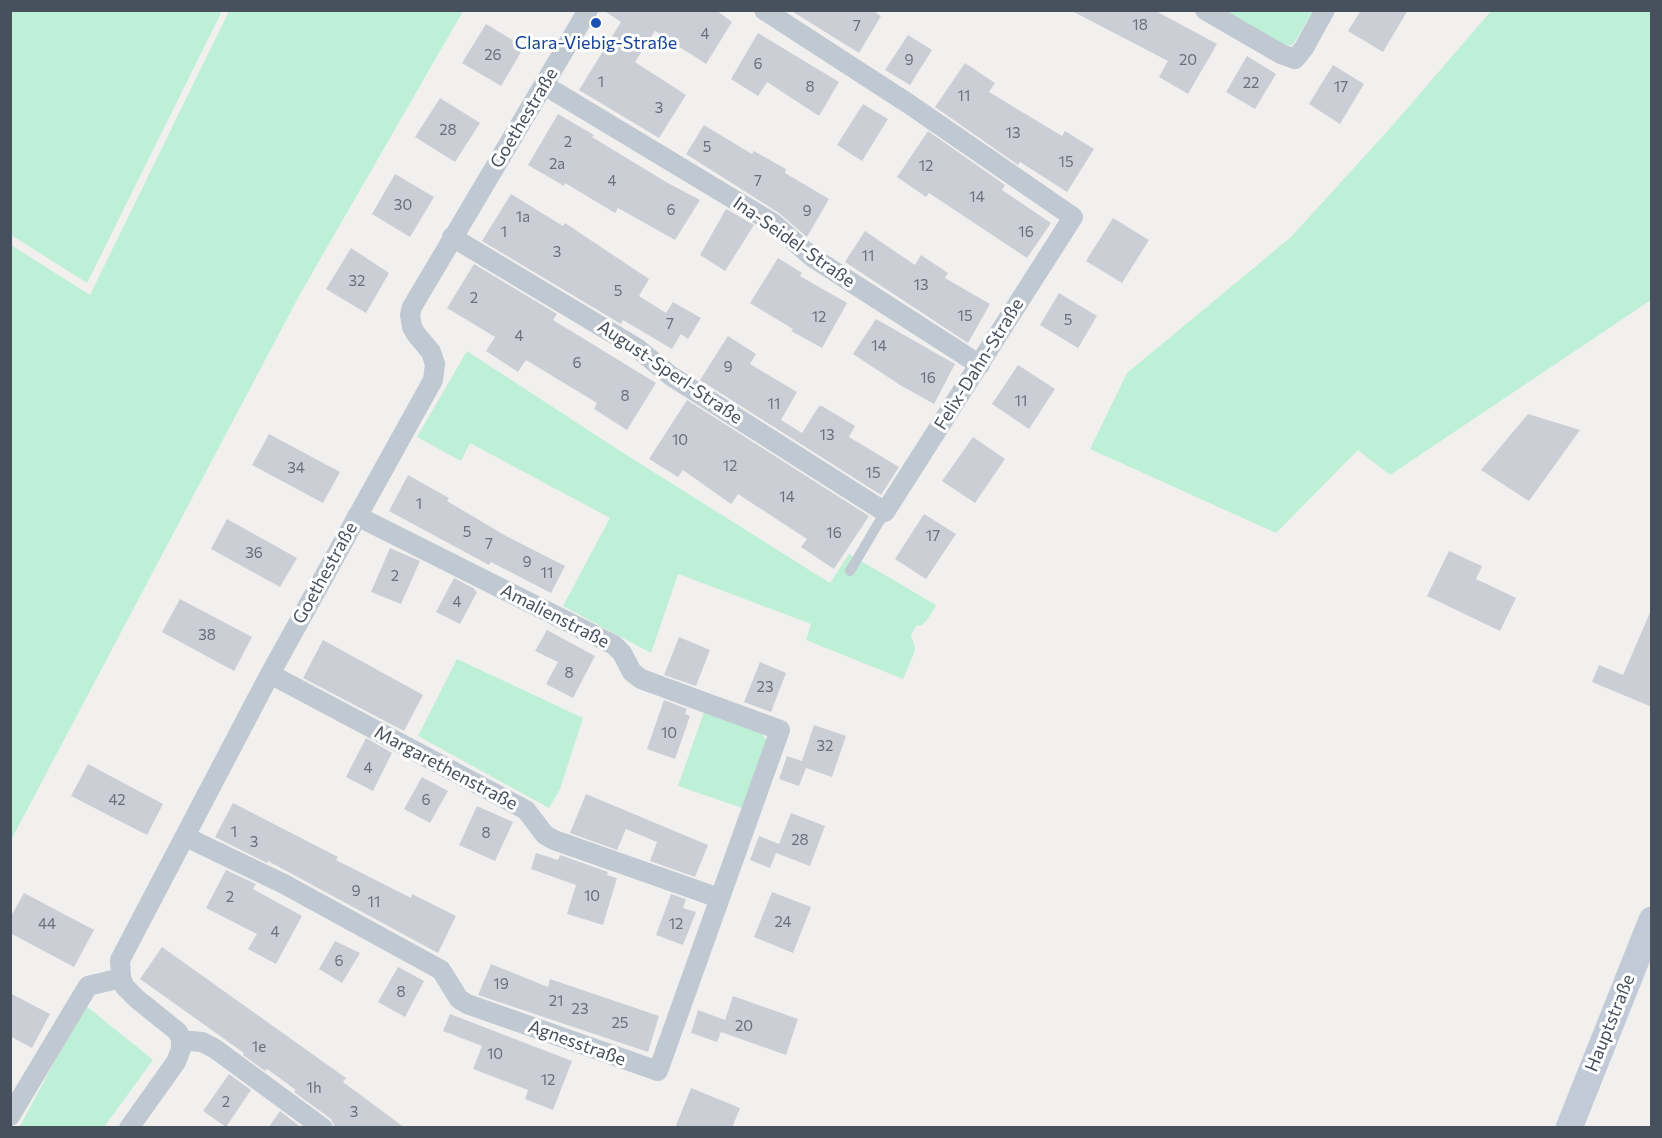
<!DOCTYPE html>
<html>
<head>
<meta charset="utf-8">
<style>
  body { margin:0 }
  #map { position:relative; width:1662px; height:1138px; overflow:hidden; background:#f2f0ef; font-family:Commissioner,sans-serif }
  canvas { display:block }
  .frame { position:absolute; inset:0; border:12px solid #47505d; pointer-events:none }
</style>
</head>
<body>
<div id="map">
<canvas width="1662" height="1138"></canvas>
<div class="frame"></div>
</div>
<script>
const context = document.querySelector('canvas').getContext('2d');
context.lineJoin = 'round';
function fill(path, color) { context.fillStyle = color; context.fill(path, 'evenodd'); }
const shape = rows => new Path2D(rows.map(r => 'M' + r).join(''));
function strokePath(path, color, width, dash) { context.strokeStyle = color; context.lineWidth = width; context.lineCap = dash ? 'butt' : 'round'; context.setLineDash(dash || []); context.stroke(path); }
function drawText(font, color, halo, rows, align = 'center') {
  context.font = font + ' Commissioner,sans-serif'; context.lineWidth = 6; context.setLineDash([]); context.textBaseline = 'middle'; context.strokeStyle = halo; context.fillStyle = color; for (const [text, x, y, turn = 0] of rows) {
    context.save(); context.translate(x, y); context.rotate((+turn || 0) * Math.PI / 180); context.textAlign = isNaN(turn) ? turn : align; if (halo) context.strokeText(text, 0, 0); context.fillText(text, 0, 0); context.restore();
  }
}
fill(shape([
  [10,11,222,11,87,283,11,235],
  [229,11,463,11,299,296,11,840,11,245,90,295],
  [1226,11,1313,11,1296,40,1292,45,1285,45],
  [1491,11,1651,11,1651,300,1390,475,1358,450,1276,533,1090,449,1127,373,1291,237,1392,126],
  [467,351,617,449,830,583,849,554,936,605,929,617,922,625,916,626,911,635,915,647,914,653,903,679,806,640,811,624,678,574,651,653,563,606,610,518,470,443,461,461,417,437],
  [457,659,583,718,560,789,549,808,418,736],
  [705,709,761,732,765,738,767,744,745,809,678,786],
  [85,1005,153,1060,104,1127,24,1128,20,1126]
]), '#beefd7');
fill(shape([
  [603,10,716,10,732,22,706,64,655,31,635,62,686,95,659,138,579,90,621,22],
  [790,10,872,10,881,16,859,53],
  [1070,10,1154,10,1217,44,1188,94,1159,77,1168,61],
  [1361,10,1408,10,1383,52,1348,31],
  [486,24,524,47,501,86,462,63],
  [758,33,839,82,819,116,767,82,758,96,731,79],
  [908,35,932,50,910,85,885,70],
  [1247,56,1276,74,1255,109,1226,92],
  [965,63,995,83,989,92,1062,136,1065,131,1094,149,1067,192,1020,162,1018,165,935,107],
  [1333,65,1364,84,1340,124,1309,104],
  [440,98,480,123,455,162,415,137],
  [863,104,888,119,862,161,837,145],
  [558,114,594,135,592,137,666,182,700,200,675,240,618,208,615,213,565,183,564,186,528,165],
  [704,125,752,154,754,151,786,169,785,173,829,199,807,237,779,213,686,154],
  [928,131,1005,185,1002,190,1051,223,1027,258,929,193,926,197,897,177],
  [395,174,434,197,410,237,372,214],
  [511,194,563,226,565,223,649,279,639,296,666,313,673,302,701,318,688,339,681,334,672,349,623,320,621,324,482,241],
  [726,209,754,225,725,271,700,255],
  [1113,218,1149,240,1122,283,1086,261],
  [865,231,915,265,921,255,948,273,945,278,990,304,968,343,845,262],
  [351,248,389,273,366,313,326,289],
  [778,258,802,273,800,276,847,303,822,348,791,331,793,329,750,303],
  [474,264,557,314,553,320,656,383,627,430,594,409,597,403,526,360,518,372,486,351,495,337,447,308],
  [1059,293,1097,316,1078,348,1040,325],
  [876,319,955,364,934,404,900,385,853,354],
  [728,336,756,354,750,364,797,392,781,420,802,433,819,406,822,406,855,426,849,437,899,467,881,495,700,380],
  [1018,365,1055,389,1029,429,992,404],
  [687,400,869,516,834,569,801,547,807,539,738,494,731,504,683,470,678,477,649,459],
  [1528,414,1580,430,1529,501,1481,470],
  [269,434,340,472,323,503,252,465],
  [973,437,1005,459,975,503,942,481],
  [408,475,449,498,447,501,506,536,565,566,551,593,491,562,489,565,389,511],
  [924,514,956,534,926,579,895,559],
  [227,519,297,558,280,587,211,549],
  [390,548,420,561,401,604,371,592],
  [1449,551,1482,566,1476,579,1516,598,1500,631,1427,596],
  [454,578,475,589,474,590,477,592,460,624,436,612],
  [180,599,252,637,234,671,162,632],
  [1652,608,1652,707,1592,682,1599,665,1623,675],
  [547,630,595,656,573,698,546,684,558,662,535,651],
  [679,637,710,650,696,686,664,675],
  [323,640,423,695,404,731,303,678],
  [760,662,786,673,771,712,744,702],
  [664,700,687,709,685,714,690,716,675,759,647,749],
  [814,725,846,736,832,777,806,768,799,786,779,779,787,756,802,761],
  [366,738,392,753,373,791,346,777],
  [88,764,163,804,147,835,71,796],
  [422,777,448,791,430,823,404,809],
  [586,794,708,845,695,877,650,861,657,842,626,829,617,850,570,833],
  [233,803,338,857,336,860,411,898,412,894,456,916,438,953,268,861,267,863,215,837],
  [477,806,513,822,495,861,459,845],
  [791,813,825,826,810,866,776,853,770,868,750,860,759,836,779,844],
  [536,853,558,860,560,855,608,872,607,875,617,878,603,925,567,914,576,885,531,869],
  [226,870,256,884,253,889,302,916,276,964,248,949,257,934,206,908],
  [772,892,811,907,793,953,754,937],
  [24,893,94,930,74,967,10,933,10,918],
  [671,894,686,899,683,908,696,912,683,945,656,935],
  [335,941,360,953,342,983,319,969],
  [162,947,346,1078,343,1082,405,1128,335,1128,331,1119,294,1092,296,1090,267,1069,265,1071,243,1055,244,1053,140,979],
  [491,964,548,987,550,979,659,1016,648,1052,478,995],
  [398,967,424,981,405,1017,378,1002],
  [10,993,50,1014,32,1048,10,1036],
  [733,996,798,1019,786,1055,721,1032,717,1042,691,1033,698,1010,725,1020],
  [450,1014,572,1061,553,1110,525,1099,528,1090,473,1069,482,1046,443,1031],
  [229,1074,251,1090,226,1127,203,1111],
  [691,1088,740,1108,732,1128,675,1128],
  [280,1111,302,1128,268,1128]
]), '#cbced5');
strokePath(shape([
  [850,571,885,512]
]), '#c0c8d1', 10);
strokePath(shape([
  [1205,10,1281,54,1295,59,1304,48,1325,10],
  [544,85,773,223,812,257,980,365],
  [452,237,637,348,671,376,885,512,1073,217,909,104,764,10],
  [270,674,526,810,545,835,554,840,719,898],
  [186,837,284,884,441,970,459,999,467,1004,658,1071,780,730,641,679,632,672,622,653,614,645,357,516],
  [181,1040,202,1042,214,1048,323,1128],
  [10,1116,88,986,121,978],
  [129,1128,176,1062,181,1049,181,1040,178,1032,137,999,125,987,121,978,120,960,270,674,433,380,435,364,431,352,416,334,412,327,410,315,412,307,588,10]
]), '#c0c8d1', 20);
strokePath(shape([
  [1569,1128,1652,920]
]), '#c2cad8', 27);
for (const [x, y, r, color] of [
  [596,23,6,"#1a4fb4"]
]) { const dot = new Path2D(); dot.arc(x, y, r, 0, 2 * Math.PI); context.fillStyle = color; context.fill(dot); strokePath(dot, '#fff', 2); }
drawText('15px', '#68707b', null, [
  ["18",1140,25],
  ["7",857,26],
  ["4",705,34],
  ["26",493,55],
  ["9",909,60],
  ["20",1188,60],
  ["6",758,64],
  ["1",601,82],
  ["22",1251,83],
  ["8",810,87],
  ["17",1341,87],
  ["11",964,96],
  ["3",659,108],
  ["28",448,130],
  ["13",1013,133],
  ["2",568,142],
  ["5",707,147],
  ["15",1066,162],
  ["2a",557,164],
  ["12",926,166],
  ["4",612,181],
  ["7",758,181],
  ["14",977,197],
  ["30",403,205],
  ["6",671,210],
  ["9",807,211],
  ["1a",523,217],
  ["1",504,232],
  ["16",1026,232],
  ["3",557,252],
  ["11",868,256],
  ["32",357,281],
  ["13",921,285],
  ["5",618,291],
  ["2",474,298],
  ["15",965,316],
  ["12",819,317],
  ["5",1068,320],
  ["7",670,324],
  ["4",519,336],
  ["14",879,346],
  ["6",577,363],
  ["9",728,367],
  ["16",928,378],
  ["8",625,396],
  ["11",1021,401],
  ["11",774,404],
  ["13",827,435],
  ["10",680,440],
  ["12",730,466],
  ["34",296,468],
  ["15",873,473],
  ["14",787,497],
  ["1",419,504],
  ["5",467,532],
  ["16",834,533],
  ["17",933,536],
  ["7",489,544],
  ["36",254,553],
  ["9",527,562],
  ["11",547,573],
  ["2",395,576],
  ["4",457,602],
  ["38",207,635],
  ["8",569,673],
  ["23",765,687],
  ["10",669,733],
  ["32",825,746],
  ["4",368,768],
  ["42",117,800],
  ["6",426,800],
  ["1",234,832],
  ["8",486,833],
  ["28",800,840],
  ["3",254,842],
  ["9",356,891],
  ["10",592,896],
  ["2",230,897],
  ["11",374,902],
  ["24",783,922],
  ["44",47,924],
  ["12",676,924],
  ["4",275,932],
  ["6",339,961],
  ["19",501,984],
  ["8",401,992],
  ["21",556,1001],
  ["23",580,1009],
  ["25",620,1023],
  ["20",744,1026],
  ["1e",259,1047],
  ["10",495,1054],
  ["12",548,1080],
  ["1h",314,1088],
  ["2",226,1102],
  ["3",354,1112]
]);
drawText('18px', '#164399', '#fff', [
  ["Clara-Viebig-Straße",596,43]
]);
drawText('18px', '#47505d', '#fff', [
  ["Goethestraße",524,118,-59],
  ["Ina-Seidel-Straße",794,242,35],
  ["Felix-Dahn-Straße",979,364,-58],
  ["August-Sperl-Straße",670,372,34],
  ["Goethestraße",325,573,-61],
  ["Amalienstraße",555,616,27],
  ["Margarethenstraße",446,768,28],
  ["Hauptstraße",1610,1023,-68],
  ["Agnesstraße",577,1043,20]
]);
</script>
</body>
</html>
